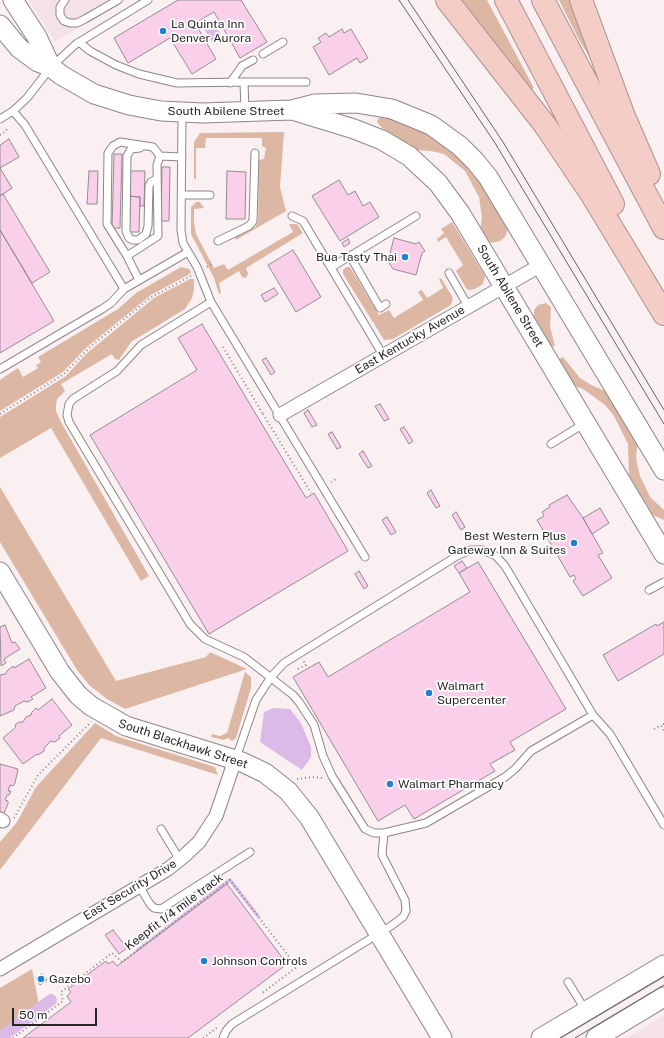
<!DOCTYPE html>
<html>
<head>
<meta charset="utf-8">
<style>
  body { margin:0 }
  #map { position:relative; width:664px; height:1038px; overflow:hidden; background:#faf0f2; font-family:"Public Sans",sans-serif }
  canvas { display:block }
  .scale { position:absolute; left:12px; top:1008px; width:85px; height:18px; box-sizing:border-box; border:2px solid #282526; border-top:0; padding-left:5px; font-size:12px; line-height:14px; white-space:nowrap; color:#282526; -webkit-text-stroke:3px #fff; paint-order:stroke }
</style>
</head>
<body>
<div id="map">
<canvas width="664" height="1038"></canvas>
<div class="scale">50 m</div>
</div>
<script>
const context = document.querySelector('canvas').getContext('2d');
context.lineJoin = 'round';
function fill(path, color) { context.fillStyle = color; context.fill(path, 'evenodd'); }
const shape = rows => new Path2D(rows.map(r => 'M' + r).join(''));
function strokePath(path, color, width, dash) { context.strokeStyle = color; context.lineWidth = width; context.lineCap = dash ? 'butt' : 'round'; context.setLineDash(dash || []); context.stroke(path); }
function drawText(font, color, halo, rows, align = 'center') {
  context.font = font + ' "Public Sans",sans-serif'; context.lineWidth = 3.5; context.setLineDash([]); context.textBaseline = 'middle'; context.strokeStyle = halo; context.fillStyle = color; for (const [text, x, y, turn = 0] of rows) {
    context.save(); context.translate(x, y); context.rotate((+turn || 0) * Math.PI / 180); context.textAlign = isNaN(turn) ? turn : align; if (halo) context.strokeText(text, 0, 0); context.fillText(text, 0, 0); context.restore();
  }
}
fill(shape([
  [28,0,126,0,55,42],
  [664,1015,664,1038,626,1038]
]), '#f5e2e6');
fill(shape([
  [459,0,487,0,534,88,529,91],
  [559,0,570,0,593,63,578,38],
  [384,116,412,126,430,134,457,154,478,177,508,229,505,237,500,241,491,243,480,230,482,218,479,197,465,171,444,154,431,151,417,150,382,128,377,122,378,119],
  [284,132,280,187,286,211,236,240,234,236,255,227,258,222,259,160,264,159,266,148,262,146,262,138,206,138,205,148,196,148,196,180,194,178,194,142,200,133],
  [196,202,200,202,204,208,194,209,194,222,196,234,214,268,224,264,228,270,293,232,289,224,297,224,303,233,246,268,248,274,246,278,242,277,239,271,219,283,221,293,219,294,214,278,191,234,191,207],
  [452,222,485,276,483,284,475,289,468,290,466,288,456,271,463,265,446,237,438,242,437,239,444,233,441,229],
  [181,267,189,269,191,272,188,275,151,295,87,347,63,372,0,411,0,380,4,377,18,368,23,377,38,368,36,365,41,362,38,357,118,309,136,293],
  [346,267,350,267,379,315,389,310,394,318,423,300,418,292,419,291,422,290,427,298,443,288,439,279,441,278,453,298,451,305,393,339,384,340,343,274,343,270],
  [190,279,194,279,194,290,192,298,185,309,131,342,119,360,115,359,112,354,61,384,65,391,57,399,56,405,56,411,61,422,149,576,141,581,51,428,0,458,0,417,66,376,86,354,154,298],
  [546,303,551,307,550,327,555,346,552,347,534,316,534,310,538,305],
  [563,357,580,378,593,386,608,392,638,441,636,458,640,476,650,497,664,510,664,520,653,515,629,475,628,444,614,416,605,405,583,389,575,386,559,359],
  [0,487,116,681,206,657,210,652,247,669,125,709,107,699,90,686,77,670,0,542],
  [245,672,251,677,251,688,236,738,232,741,228,738,223,740,211,737,212,734,220,736,227,733],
  [95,723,116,736,215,767,218,775,101,738,0,870,0,842,17,822,36,787],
  [32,969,39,1005,0,1035,0,988]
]), '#dcb8a4');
fill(shape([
  [212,20,223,38,213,44,202,26],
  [273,708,290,709,301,723,311,747,311,757,302,770,260,742,264,712]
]), '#dcbae8');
strokePath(shape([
  [137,951,230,880,258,916]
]), '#dcbae8', 3.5);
strokePath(shape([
  [0,1038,51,1000]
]), '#dcbae8', 12);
const building = shape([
  [178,0,241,0,267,42,240,58,214,12,195,23,216,59,192,74,170,38,128,63,114,38,178,0],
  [342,29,344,33,351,29,368,58,360,63,357,58,329,75,313,47,321,42,318,38,326,33,329,37,342,29],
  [9,139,19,157,0,168,0,145,9,139],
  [114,154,122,154,120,228,112,228,114,154],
  [162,167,170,167,169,221,161,221,162,167],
  [0,168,12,188,0,196,0,168],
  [89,171,98,171,97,204,87,204,89,171],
  [125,171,145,171,144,206,140,206,140,197,128,196,125,171],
  [227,171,246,172,245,219,226,219,227,171],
  [339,180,348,195,355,191,363,206,370,202,379,217,340,241,312,196,339,180],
  [3,194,50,272,32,283,0,230,0,196,3,194],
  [128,196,140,197,139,232,128,232,128,196],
  [0,230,54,321,0,353,0,230],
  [394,238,416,244,419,242,425,251,422,253,416,275,393,269,388,261,394,238],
  [348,239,350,243,344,247,342,243,348,239],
  [293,250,321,297,296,312,268,265,293,250],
  [274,288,278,294,265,302,261,295,274,288],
  [202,324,306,498,314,493,348,551,209,634,90,435,197,370,178,338,202,324],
  [266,358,275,372,271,375,262,360,266,358],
  [380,404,389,419,384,421,375,406,380,404],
  [308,410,317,425,312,427,304,413,308,410],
  [404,427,413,441,409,444,400,429,404,427],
  [332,432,341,447,337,449,328,434,332,432],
  [363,451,372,466,368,468,359,454,363,451],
  [431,490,440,506,436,508,427,493,431,490],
  [567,495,583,518,603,553,598,555,612,578,583,596,573,581,576,579,574,575,570,577,537,520,544,516,542,512,550,507,549,505,567,495],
  [600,508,609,523,592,534,583,518,600,508],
  [456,512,465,527,461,530,452,515,456,512],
  [387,517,396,532,391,535,382,520,387,517],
  [462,561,467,568,459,573,454,566,462,561],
  [478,562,566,709,510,742,515,750,490,764,495,771,414,819,405,805,378,821,293,677,319,662,328,677,470,592,459,573,478,562],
  [359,571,368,586,364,589,355,574,359,571],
  [664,622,664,654,618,681,603,655,656,624,657,626,664,622],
  [5,625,12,643,15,642,20,649,4,659,6,663,1,666,0,627,5,625],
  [29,659,46,688,31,697,33,699,28,702,24,701,15,706,14,710,0,716,0,675,5,674,8,670,13,666,14,668,29,659],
  [52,699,72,725,59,736,60,738,55,742,51,741,44,748,44,751,38,755,37,754,23,764,3,738,16,727,15,725,19,722,23,722,26,717,31,715,32,712,36,708,38,710,52,699],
  [0,764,18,769,15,783,13,786,10,785,8,791,11,791,9,795,7,795,5,800,8,801,8,804,2,817,0,816,0,764],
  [227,884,287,964,188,1038,23,1038,71,1002,67,996,71,992,68,989,106,961,108,964,113,961,117,966,227,884],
  [113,930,127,948,119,954,105,935,113,930],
  [42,974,47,980,40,985,36,978,42,974]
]);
fill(building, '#f9cfe9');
strokePath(building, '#948c91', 1);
const lane = shape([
  [65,0,60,7,60,15,64,21,70,23,77,23,85,19,118,0],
  [79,42,90,51,116,65,139,74,177,83,244,82,245,111],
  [263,54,283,42],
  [244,82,306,82],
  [230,83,242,66,253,60],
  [13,111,25,125,124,289],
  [182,113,181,230,183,243,197,267,211,302,365,557],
  [0,119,13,111,27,98,51,67,76,44,148,0],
  [140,148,131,149,127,156,126,231,129,238,133,240,138,240,146,234,148,226,149,186,151,182,157,179],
  [160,156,157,165,158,236,127,256,107,224,108,153,113,146,120,142,153,147,160,156,182,157],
  [182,195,210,195],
  [292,216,303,221,383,355],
  [218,241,249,226,253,221,255,153],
  [127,256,139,280],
  [350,256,380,308,386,304],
  [332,267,416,216],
  [449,273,468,306],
  [211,302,141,345,117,371,73,399,69,404,67,415,69,422,190,624,205,639,244,657,293,695,299,702,314,725,323,756,332,776,365,829,374,833,384,833,426,823,505,777,515,769,531,751,593,715],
  [0,369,102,309,111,303,124,289,188,252],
  [551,444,585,423],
  [649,590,664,582],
  [236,758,256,700,271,677,284,663,457,556,470,550,483,550,496,556,505,566,593,715,610,734,664,825],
  [161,829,180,860],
  [139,886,150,904,154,908,161,909,250,852],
  [568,982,586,1011],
  [223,1038,226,1031,232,1024,391,926,403,917,406,911,405,900,382,855,384,833]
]);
const street = shape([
  [280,415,541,265],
  [0,819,3,821],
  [0,969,168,869,183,857,199,842,216,816,235,760]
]);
const secondary = shape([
  [13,0,37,37,51,67],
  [0,25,19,48,38,62,51,67,61,75,94,94,129,105,161,111,202,113,292,110,315,104,356,103,392,109,431,125,460,146,475,161,488,177,664,470],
  [292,110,354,129,382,140,409,156,438,183,460,213,664,554],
  [0,572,60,672,78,695,91,706,126,726,242,762,265,773,288,791,309,817,442,1038],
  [541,1038,664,965],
  [596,1038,664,997]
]);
const highway = shape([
  [447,0,545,125,592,195,664,314],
  [506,0,613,204],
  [543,0,664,228],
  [581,0,623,114,649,174]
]);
strokePath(lane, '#8e8587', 9);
strokePath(street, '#8e8587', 15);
strokePath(secondary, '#8e8587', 21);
strokePath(highway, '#ad928f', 24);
strokePath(shape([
  [0,135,6,131,8,127],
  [207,267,213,263],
  [223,347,263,414],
  [0,414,64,374,90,347,150,298,191,276],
  [263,414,311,493],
  [331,482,336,479],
  [298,669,306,665,303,660],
  [664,724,661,725,664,731],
  [654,729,661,725],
  [297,779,312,777,322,778],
  [14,818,38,775,91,722],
  [13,1038,63,1001,61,992,112,953,122,962,230,880,297,967,261,994],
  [203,1038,218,1027]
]), '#8a8385', 2, [1, 3]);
strokePath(lane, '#fff', 7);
strokePath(street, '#fff', 13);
strokePath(secondary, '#fff', 19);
strokePath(highway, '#f4cdc7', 22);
strokePath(shape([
  [399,0,495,143,664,424],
  [408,0,503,142,664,410],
  [560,1038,664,976],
  [575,1038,664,985]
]), '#686364', 1);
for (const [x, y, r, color] of [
  [163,31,4,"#2181cd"],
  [405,257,4,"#2181cd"],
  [574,543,4,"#2181cd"],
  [429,693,4,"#2181cd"],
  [390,784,4,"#2181cd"],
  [204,961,4,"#2181cd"],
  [41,979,4,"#2181cd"]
]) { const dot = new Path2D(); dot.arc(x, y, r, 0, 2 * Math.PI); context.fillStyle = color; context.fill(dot); strokePath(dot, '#fff', 1.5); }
drawText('12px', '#282526', '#fff', [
  ["La Quinta Inn",171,24],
  ["Denver Aurora",171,38],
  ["Bua Tasty Thai",397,257,"right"],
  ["Best Western Plus",566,536,"right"],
  ["Gateway Inn & Suites",566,550,"right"],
  ["Walmart",437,686],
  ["Supercenter",437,700],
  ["Walmart Pharmacy",398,784],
  ["Johnson Controls",212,961],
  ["Gazebo",49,979]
], 'left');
drawText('12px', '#282526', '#fff', [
  ["South Abilene Street",226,111],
  ["South Abilene Street",510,296,59],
  ["East Kentucky Avenue",410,340,-30],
  ["South Blackhawk Street",183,744,18],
  ["East Security Drive",130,890,-31],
  ["Keepfit 1/4 mile track",174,912,-37]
]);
</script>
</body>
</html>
